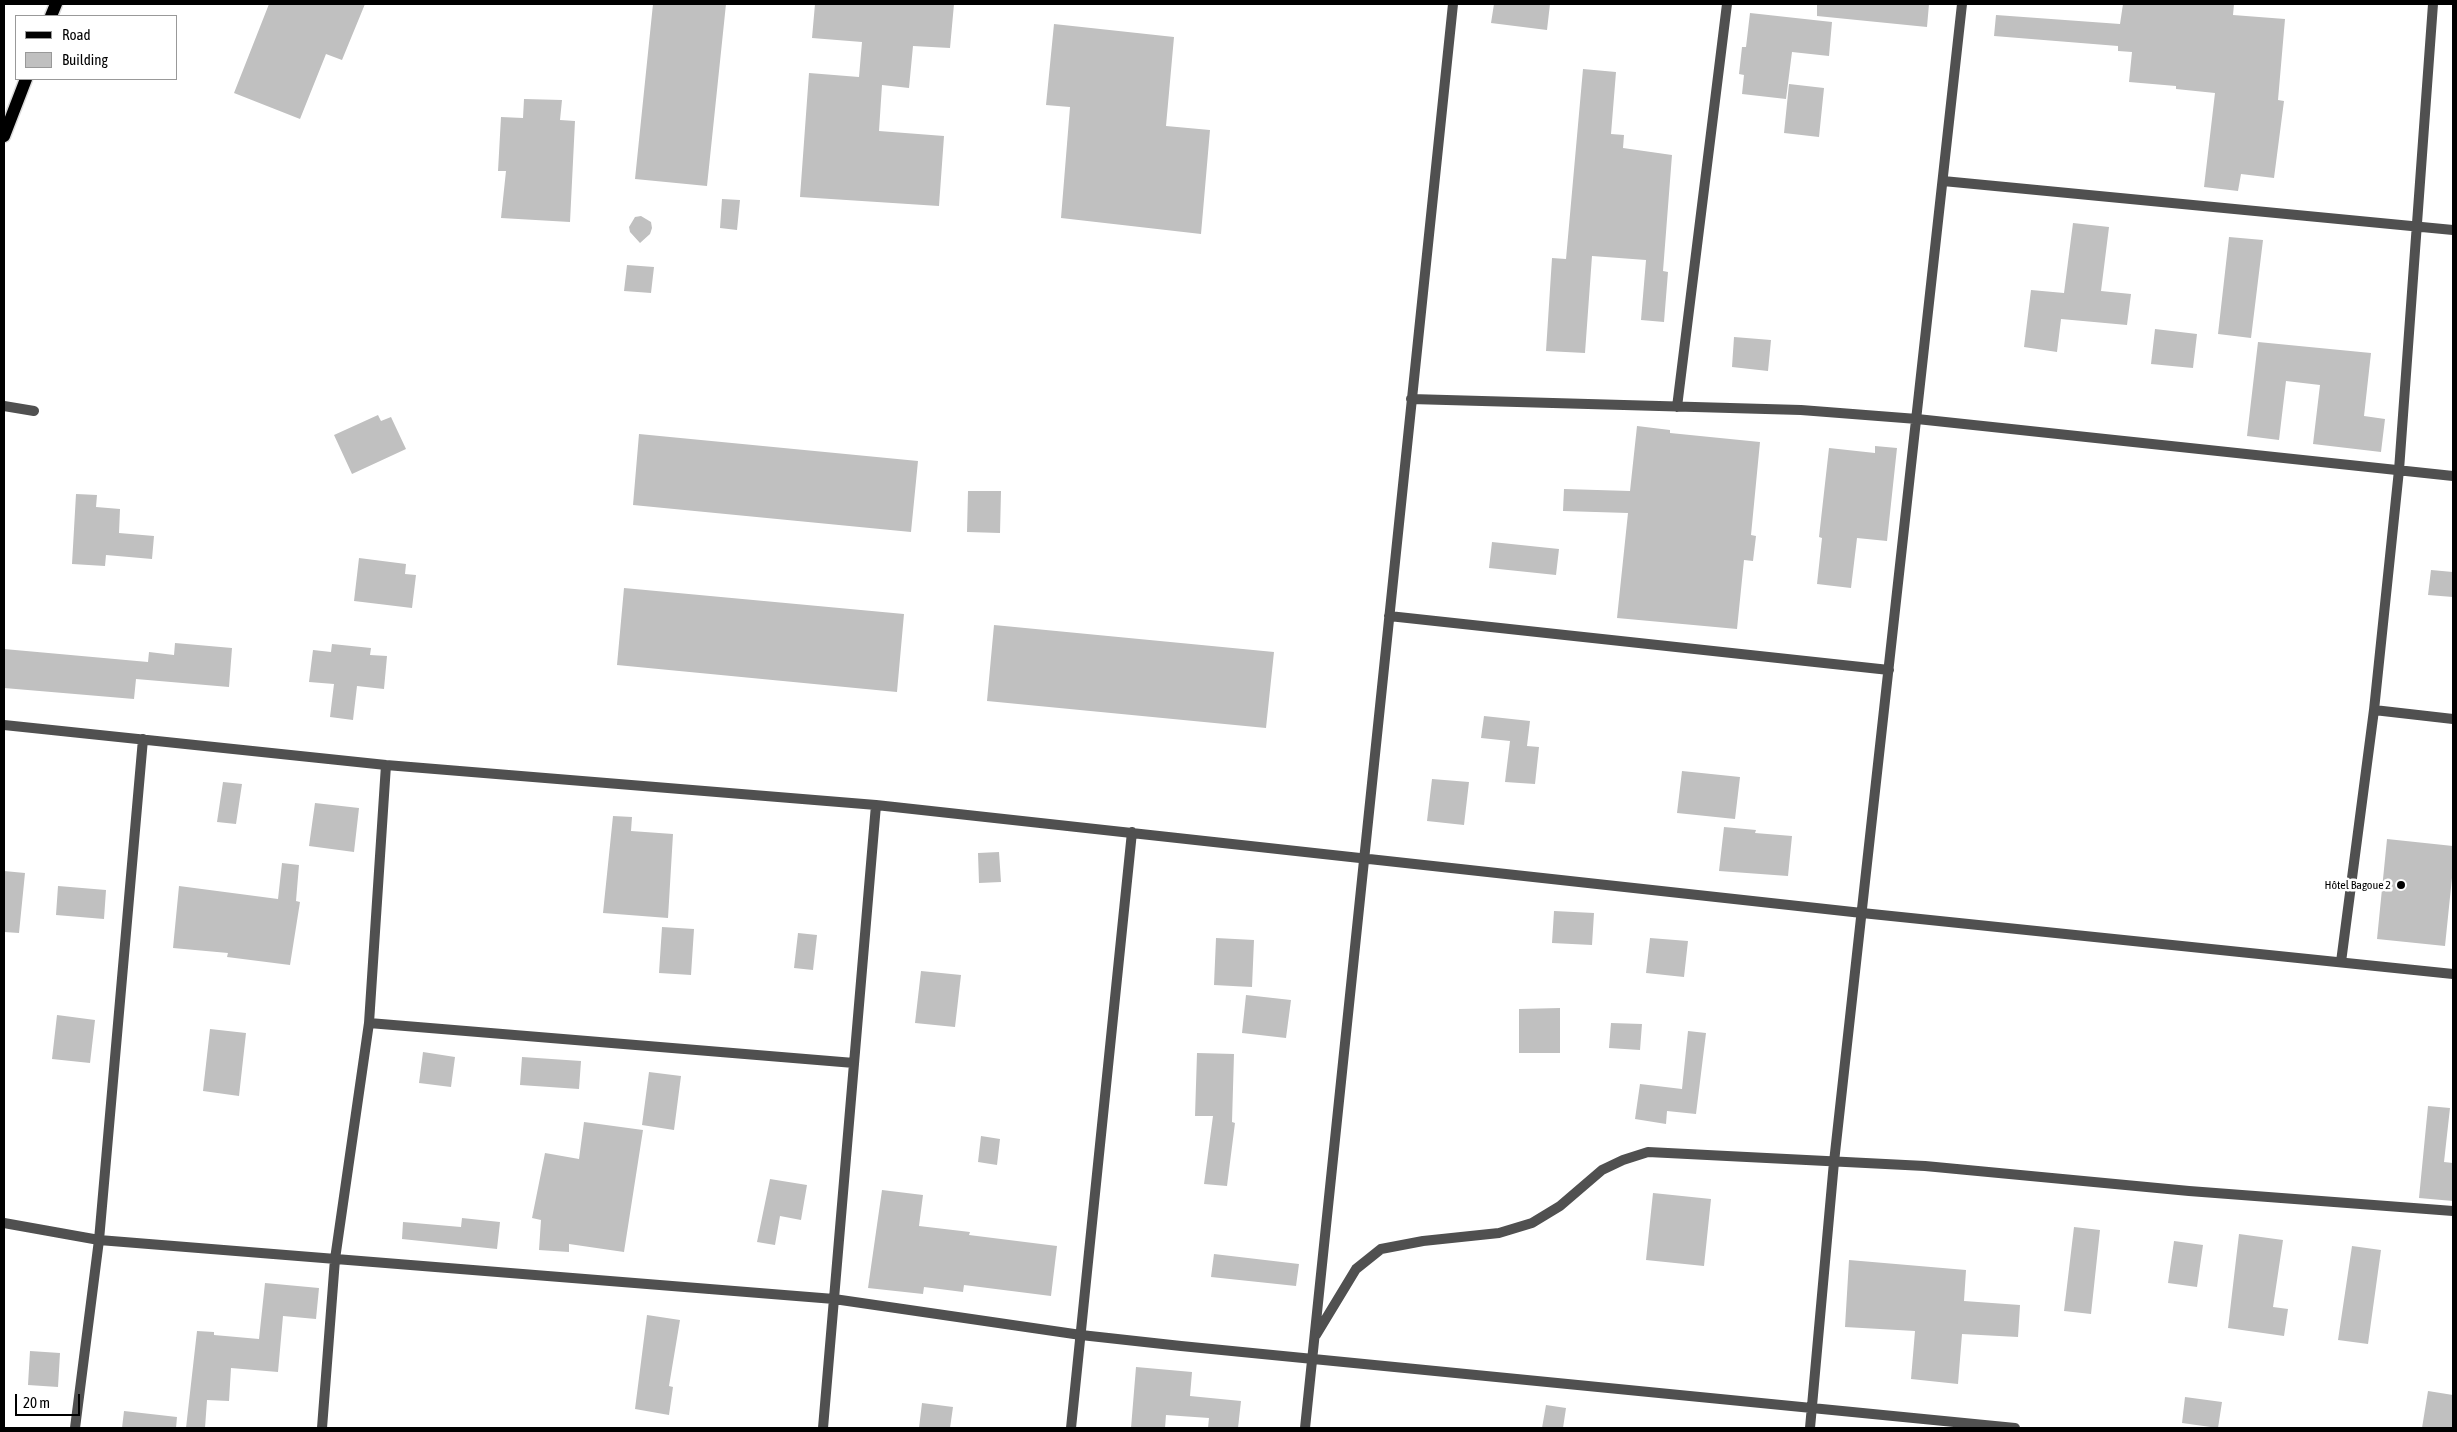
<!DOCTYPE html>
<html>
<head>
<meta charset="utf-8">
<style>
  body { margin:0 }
  #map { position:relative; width:2457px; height:1432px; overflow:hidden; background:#fff; font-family:"Asap Condensed",sans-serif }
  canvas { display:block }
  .frame { position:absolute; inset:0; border:5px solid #000; pointer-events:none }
  .legend { position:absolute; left:15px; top:15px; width:162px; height:65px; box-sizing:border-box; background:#fff; border:1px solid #999; margin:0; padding:6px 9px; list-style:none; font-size:15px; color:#000 }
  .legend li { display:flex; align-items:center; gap:10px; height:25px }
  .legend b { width:25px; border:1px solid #999 }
  .scale { position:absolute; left:15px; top:1394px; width:65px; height:22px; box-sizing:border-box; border:2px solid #000; border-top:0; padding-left:6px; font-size:15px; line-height:18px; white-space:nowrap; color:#000; -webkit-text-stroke:4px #fff; paint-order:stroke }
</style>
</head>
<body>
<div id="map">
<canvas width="2457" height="1432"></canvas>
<div class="frame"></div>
<ul class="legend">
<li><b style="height:6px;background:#000"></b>Road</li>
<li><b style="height:14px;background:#c0c0c0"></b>Building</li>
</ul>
<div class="scale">20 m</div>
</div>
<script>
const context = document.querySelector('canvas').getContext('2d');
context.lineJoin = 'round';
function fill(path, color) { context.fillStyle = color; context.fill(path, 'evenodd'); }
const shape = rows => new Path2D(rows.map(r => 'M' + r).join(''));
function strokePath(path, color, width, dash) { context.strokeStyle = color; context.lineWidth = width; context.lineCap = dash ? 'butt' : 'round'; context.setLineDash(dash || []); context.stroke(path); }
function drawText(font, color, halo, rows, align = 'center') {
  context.font = font + ' "Asap Condensed",sans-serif'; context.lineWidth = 5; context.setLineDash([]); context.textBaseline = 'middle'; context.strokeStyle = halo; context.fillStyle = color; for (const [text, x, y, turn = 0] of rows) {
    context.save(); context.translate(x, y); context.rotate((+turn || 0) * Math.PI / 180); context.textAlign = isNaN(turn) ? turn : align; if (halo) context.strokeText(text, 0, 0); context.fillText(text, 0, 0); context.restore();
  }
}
fill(shape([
  [269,4,365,4,342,60,326,54,300,119,234,93],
  [653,4,726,4,707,186,635,179],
  [815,4,954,4,950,48,913,46,909,88,882,85,879,131,944,136,939,206,800,197,809,73,859,77,862,42,812,38],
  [1494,4,1550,4,1547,30,1491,23],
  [1817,4,1929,4,1927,27,1817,16],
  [2123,4,2234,4,2233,15,2285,19,2278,100,2284,101,2274,178,2241,174,2238,191,2204,187,2215,93,2176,89,2176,86,2129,82,2132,52,2118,51,2118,46,1994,36,1996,15,2120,24],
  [1750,13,1832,22,1829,56,1792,52,1786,99,1742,94,1744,75,1739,74,1742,47,1746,47],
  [1054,24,1174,37,1166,126,1210,130,1201,234,1061,218,1070,107,1046,105],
  [1583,69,1616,72,1611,134,1624,135,1623,148,1672,155,1663,271,1668,272,1664,322,1641,320,1646,260,1592,256,1585,353,1546,351,1552,258,1566,259],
  [1789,84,1824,88,1819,137,1784,133],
  [524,99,562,100,560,120,575,121,570,222,501,218,506,171,498,171,501,117,523,118],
  [722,199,740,200,737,230,720,228],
  [641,216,651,222,652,228,650,234,640,243,630,232,629,227,635,217],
  [2073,223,2109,227,2101,291,2131,294,2127,325,2061,319,2057,352,2024,347,2031,290,2064,293],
  [2229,237,2263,240,2251,338,2218,334],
  [627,265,654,267,651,293,624,291],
  [2155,329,2197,334,2193,368,2151,364],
  [1734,337,1771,340,1768,371,1732,367],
  [2258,342,2371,353,2364,416,2385,419,2381,452,2313,444,2320,385,2286,381,2279,440,2247,436],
  [378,415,381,421,391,417,406,449,352,474,334,435],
  [1637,426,1670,430,1670,433,1760,442,1751,535,1756,536,1753,561,1744,560,1737,629,1617,618,1628,513,1563,511,1564,489,1630,491],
  [639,434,918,461,911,532,633,505],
  [1875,446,1897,448,1887,541,1857,538,1851,588,1817,584,1822,538,1819,537,1829,448,1875,453],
  [968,491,1001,491,1000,533,967,532],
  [76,494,97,495,96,507,120,509,119,533,154,536,152,559,106,555,105,566,72,564],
  [1492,542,1559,549,1556,575,1489,568],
  [359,558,406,564,405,574,416,575,412,608,354,601],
  [2431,570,2453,572,2453,597,2428,595],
  [624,588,904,614,897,692,617,665],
  [994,625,1274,652,1266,728,987,701],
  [175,643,232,648,229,687,136,679,134,699,4,688,4,649,148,662,149,652,174,655],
  [332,644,371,648,370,655,387,656,384,689,357,686,353,720,330,717,334,684,309,682,313,650,331,652],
  [1484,716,1530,721,1527,746,1539,747,1535,784,1505,782,1510,741,1481,738],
  [1682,771,1740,777,1735,819,1677,813],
  [1432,779,1469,782,1464,825,1427,821],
  [223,782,242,784,236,824,217,822],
  [315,803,359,808,354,852,309,846],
  [613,816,632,817,631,831,673,834,668,918,603,913],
  [1724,827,1756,830,1755,833,1792,836,1788,876,1719,871],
  [2387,839,2453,846,2453,868,2445,946,2377,939],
  [999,852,1001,882,979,883,978,853],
  [282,863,299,865,296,901,300,902,290,965,227,957,228,953,173,948,179,886,278,899],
  [4,871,25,873,19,933,4,932],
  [58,886,106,890,104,919,56,915],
  [1554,911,1594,913,1592,945,1552,943],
  [662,927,694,929,691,975,659,973],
  [798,933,817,935,813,970,794,968],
  [1216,938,1254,940,1252,987,1214,985],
  [1650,938,1688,941,1684,977,1646,973],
  [921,971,961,975,955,1027,915,1023],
  [1246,995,1291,1000,1286,1038,1242,1033],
  [1560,1008,1560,1053,1519,1053,1519,1009],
  [57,1015,95,1020,90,1063,52,1059],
  [1611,1023,1642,1024,1640,1050,1609,1048],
  [210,1029,246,1033,239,1096,203,1091],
  [1688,1031,1706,1033,1696,1114,1667,1111,1666,1124,1635,1119,1640,1084,1682,1089],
  [423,1052,455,1057,451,1087,419,1083],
  [1197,1053,1234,1054,1232,1122,1235,1123,1227,1186,1204,1184,1213,1116,1195,1116],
  [522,1057,581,1061,579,1089,520,1085],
  [649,1072,681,1076,674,1130,642,1125],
  [2428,1106,2450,1108,2444,1162,2453,1163,2453,1201,2419,1198],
  [584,1122,643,1130,624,1252,569,1244,569,1252,539,1250,541,1220,532,1218,545,1153,579,1159],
  [981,1136,1000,1139,997,1165,978,1162],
  [770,1179,807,1185,801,1220,780,1216,775,1245,757,1242],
  [882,1190,923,1195,919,1226,970,1232,969,1235,1057,1246,1051,1296,964,1285,963,1292,924,1287,923,1294,868,1288],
  [1653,1193,1711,1199,1704,1266,1646,1260],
  [462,1218,500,1222,497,1249,402,1239,403,1222,461,1227],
  [2074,1227,2100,1230,2091,1314,2064,1311],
  [2239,1234,2283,1240,2273,1307,2288,1309,2284,1336,2228,1328],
  [2174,1241,2203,1245,2197,1287,2168,1283],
  [2352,1246,2381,1250,2368,1344,2338,1340],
  [1214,1254,1299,1264,1296,1286,1211,1277],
  [1849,1260,1966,1270,1964,1301,2020,1305,2018,1337,1962,1334,1958,1384,1911,1379,1915,1331,1845,1327],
  [265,1283,319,1288,316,1319,283,1316,278,1372,231,1368,229,1401,207,1400,205,1428,186,1428,197,1331,214,1332,214,1335,259,1339],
  [647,1315,680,1320,669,1386,673,1387,669,1415,635,1409],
  [30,1351,60,1353,58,1387,28,1385],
  [1136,1367,1192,1372,1190,1396,1241,1401,1238,1428,1208,1428,1209,1418,1166,1415,1165,1428,1131,1428],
  [2428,1391,2453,1395,2453,1428,2422,1428],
  [2185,1397,2222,1402,2218,1428,2182,1423],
  [922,1403,953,1407,950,1428,919,1428],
  [1546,1405,1566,1408,1563,1428,1542,1428],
  [124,1411,177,1417,176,1428,122,1428]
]), '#c0c0c0');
const primary = shape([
  [51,16,56,4],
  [4,136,26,79]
]);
strokePath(primary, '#dbdbdb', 15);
strokePath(shape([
  [1943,181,2453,230],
  [1411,399,1801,410,1917,419,2453,476],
  [4,406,34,411],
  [1677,407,1727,4],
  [1389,616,1889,670],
  [2374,710,2453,719],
  [4,725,386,765,876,805,1862,913,2453,974],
  [2341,962,2374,710,2399,470,2433,4],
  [369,1023,854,1063],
  [4,1223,99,1240,834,1299,1081,1335,1181,1346,2015,1428],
  [1316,1335,1356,1269,1381,1249,1423,1241,1499,1233,1532,1223,1560,1206,1602,1170,1623,1160,1648,1152,1925,1166,2189,1191,2453,1211],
  [75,1428,99,1240,143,739],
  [322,1428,335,1259,369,1023,386,765],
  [823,1428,876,805],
  [1071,1428,1132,832],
  [1305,1428,1453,4],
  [1810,1428,1834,1162,1962,4]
]), '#505050', 10);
strokePath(primary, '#000', 12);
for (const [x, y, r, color] of [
  [2401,885,5,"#000"]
]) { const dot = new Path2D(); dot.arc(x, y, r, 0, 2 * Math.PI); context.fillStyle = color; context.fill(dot); strokePath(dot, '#fff', 2); }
drawText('12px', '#000', '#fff', [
  ["Hôtel Bagoue 2",2391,885]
], 'right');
</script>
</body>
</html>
